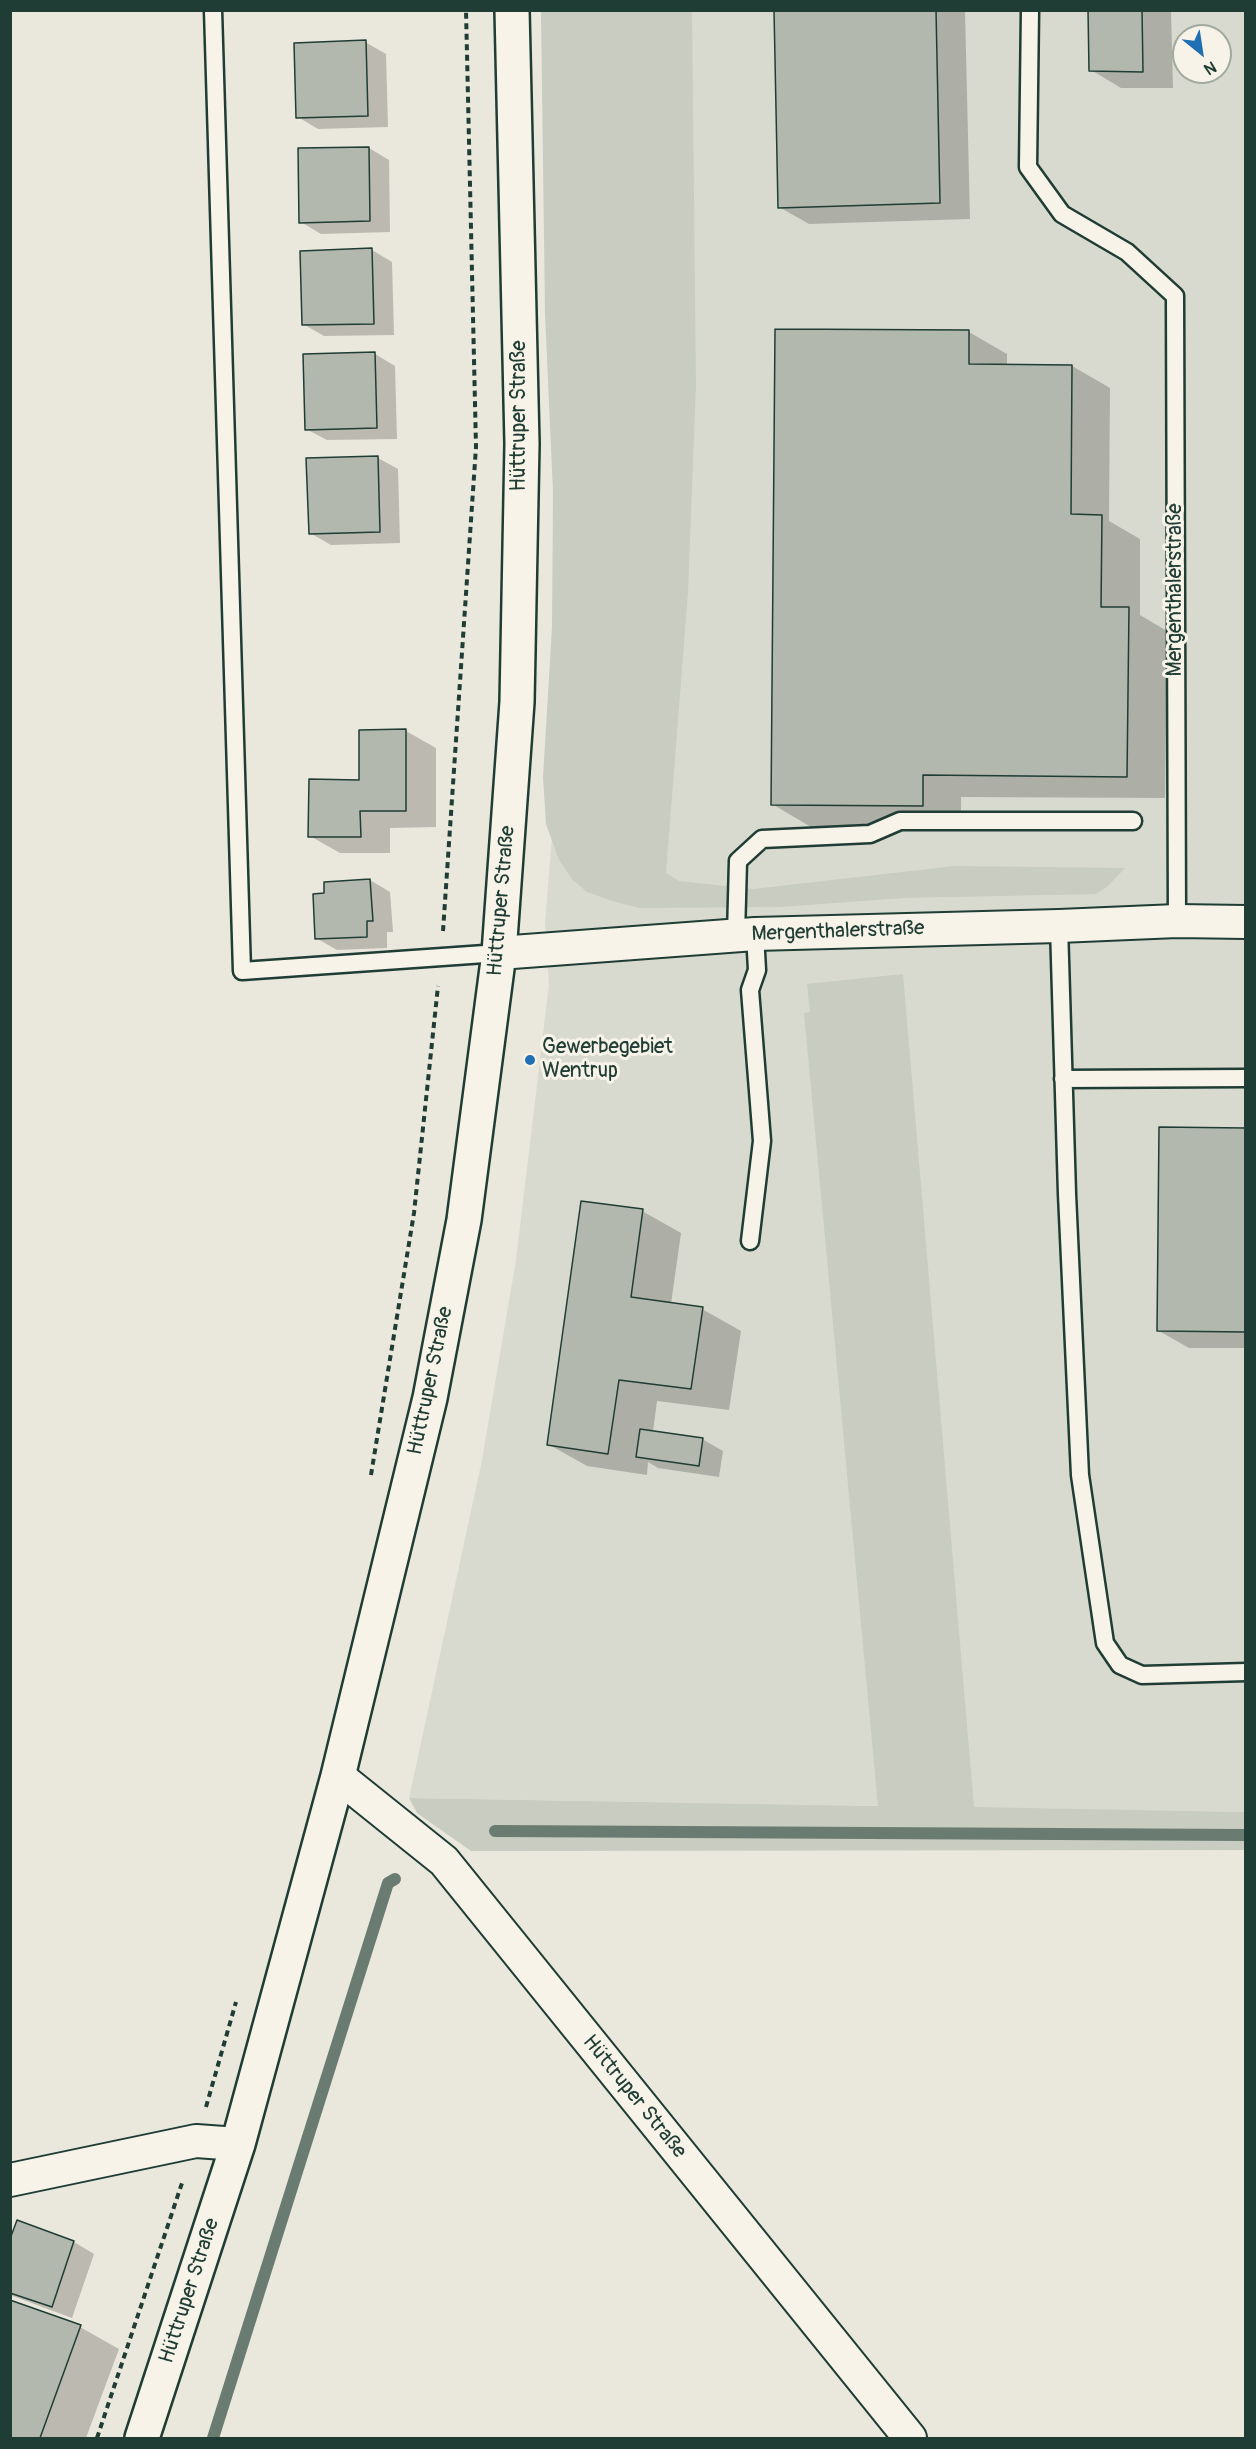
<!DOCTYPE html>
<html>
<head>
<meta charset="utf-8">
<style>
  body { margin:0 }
  #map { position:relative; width:1256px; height:2449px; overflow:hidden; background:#eae8dd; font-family:Pangolin,sans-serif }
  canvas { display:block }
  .frame { position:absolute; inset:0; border:12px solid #1f3d34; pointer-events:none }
  .north { position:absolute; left:1172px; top:24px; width:60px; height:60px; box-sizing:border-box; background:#f7f3e8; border:2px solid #a1aaa0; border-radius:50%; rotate:150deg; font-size:16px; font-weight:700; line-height:24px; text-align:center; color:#1f3d34 }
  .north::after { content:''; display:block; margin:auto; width:21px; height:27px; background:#1f6fb2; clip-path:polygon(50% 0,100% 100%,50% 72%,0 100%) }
</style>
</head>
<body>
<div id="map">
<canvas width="1256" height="2449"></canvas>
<div class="frame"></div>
<div class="north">N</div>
</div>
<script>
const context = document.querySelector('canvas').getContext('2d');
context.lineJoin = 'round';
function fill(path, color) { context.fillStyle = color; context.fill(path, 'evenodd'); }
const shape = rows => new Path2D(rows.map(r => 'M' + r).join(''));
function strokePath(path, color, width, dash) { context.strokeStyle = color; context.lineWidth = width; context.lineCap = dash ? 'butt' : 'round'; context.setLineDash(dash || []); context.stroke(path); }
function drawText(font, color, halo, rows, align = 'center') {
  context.font = font + ' Pangolin,sans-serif'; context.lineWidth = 6; context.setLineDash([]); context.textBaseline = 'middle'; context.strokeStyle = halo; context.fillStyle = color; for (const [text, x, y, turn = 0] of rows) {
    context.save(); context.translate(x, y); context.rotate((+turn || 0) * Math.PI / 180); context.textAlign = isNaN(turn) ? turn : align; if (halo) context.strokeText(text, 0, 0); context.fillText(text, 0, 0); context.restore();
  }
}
fill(shape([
  [576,11,1245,11,1245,1812,409,1798,482,1460,516,1260,549,984,545,924,572,583],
  [1184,36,1220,36,1220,72,1184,72]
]), '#d9dacf');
fill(shape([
  [541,11,692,11,696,385,688,592,666,873,679,881,753,889,955,866,1125,868,1107,887,1096,894,904,898,780,907,639,908,612,901,587,892,572,879,559,860,546,824,543,778,552,627,553,492,545,314],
  [903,974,974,1807,1245,1812,1245,1850,471,1851,417,1813,409,1798,878,1806,804,1013,810,1012,807,984]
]), '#c8ccc1');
fill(shape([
  [776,10,965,10,970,219,809,224,779,207],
  [1089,10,1171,10,1173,88,1121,88,1091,70],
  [365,42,386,54,388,127,318,129,298,117],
  [369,148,389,160,390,232,321,234,301,222],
  [372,250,392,262,394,335,324,336,303,324],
  [969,332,1007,354,1007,366,1072,366,1110,388,1109,521,1140,539,1140,615,1167,631,1165,798,961,797,961,828,811,827,772,804],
  [375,354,395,366,397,439,327,440,306,429,305,356],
  [378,458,398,469,400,543,331,545,310,533],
  [406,731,436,748,436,827,390,828,390,853,340,853,310,836],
  [370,880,390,892,393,932,387,932,387,948,337,950,316,938,326,894],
  [1246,1129,1246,1348,1189,1348,1159,1331],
  [642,1211,681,1233,671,1304,702,1309,741,1331,729,1410,657,1401,653,1432,702,1439,723,1451,719,1477,658,1468,648,1462,647,1475,587,1466,548,1444],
  [18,2222,74,2242,94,2254,72,2318,10,2295,10,2243],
  [10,2302,80,2327,119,2349,86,2438,10,2438]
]), '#0003');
strokePath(shape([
  [495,1831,1246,1835],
  [213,2438,388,1883,395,1879]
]), '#6a7c72', 12);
const building = shape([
  [774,10,936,10,940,203,778,208,774,10],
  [1088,10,1142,10,1143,72,1089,71,1088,10],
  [366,40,368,116,296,118,294,43,366,40],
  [369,147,370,221,299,223,298,148,369,147],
  [372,248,374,324,302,325,300,251,372,248],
  [775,329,969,330,969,364,1072,365,1071,514,1102,515,1101,607,1129,607,1127,777,923,775,923,806,771,805,775,329],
  [375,352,377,428,305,430,303,354,375,352],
  [378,456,380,532,309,534,306,458,378,456],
  [406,729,406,811,360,811,361,837,308,837,309,779,359,780,359,730,406,729],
  [370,879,373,921,367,921,367,937,315,939,313,894,324,893,324,882,370,879],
  [1159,1127,1246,1128,1246,1332,1157,1331,1159,1127],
  [581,1201,643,1209,631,1297,703,1307,691,1389,619,1380,608,1454,547,1445,581,1201],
  [640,1429,703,1438,699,1466,636,1457,640,1429],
  [17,2220,74,2241,52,2307,10,2293,10,2239,17,2220],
  [10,2300,81,2325,40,2438,10,2438,10,2300]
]);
fill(building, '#b2b8ae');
strokePath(building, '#1f3d34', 1.5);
const lane = shape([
  [213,10,242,971,499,953],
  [1030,10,1028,167,1062,214,1127,252,1175,296,1177,921],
  [1059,926,1067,1194,1080,1475,1105,1643,1120,1665,1142,1675,1246,1672],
  [736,935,738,861,762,839,870,834,900,821,1133,821],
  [1063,1079,1246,1078],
  [750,1241,762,1141,750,990,757,970,755,934]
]);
const street = shape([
  [499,953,755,934,1059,926,1177,921,1246,922],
  [338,1776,444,1861,910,2438],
  [10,2180,196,2141,238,2144]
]);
const secondary = shape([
  [142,2438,238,2144,338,1776,430,1398,464,1220,499,953,517,702,522,444,512,10]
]);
strokePath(lane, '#1f3d34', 21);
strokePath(street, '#1f3d34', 36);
strokePath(secondary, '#1f3d34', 38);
strokePath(shape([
  [443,931,476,447,466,10],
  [371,1475,414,1213,438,986],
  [206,2107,236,2002],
  [97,2438,183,2180]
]), '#1f3d34', 4, [6, 4.5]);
strokePath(lane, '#f7f3e8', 16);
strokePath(street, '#f7f3e8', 32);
strokePath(secondary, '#f7f3e8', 33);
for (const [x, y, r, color] of [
  [530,1060,6,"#1f6fb2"]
]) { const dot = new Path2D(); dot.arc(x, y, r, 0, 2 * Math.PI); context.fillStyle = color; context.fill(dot); strokePath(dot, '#f7f3e8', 2); }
drawText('21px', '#1f3d34', '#f7f3e8', [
  ["Hüttruper Straße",520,416,-90],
  ["Mergenthalerstraße",1176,590,-90],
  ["Hüttruper Straße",502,901,-85],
  ["Mergenthalerstraße",838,932,-2],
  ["Hüttruper Straße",431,1381,-78],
  ["Hüttruper Straße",634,2097,51],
  ["Hüttruper Straße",190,2291,-72]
]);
drawText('21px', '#1f3d34', '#f7f3e8', [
  ["Gewerbegebiet",542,1048],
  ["Wentrup",542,1072]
], 'left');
</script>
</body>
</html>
